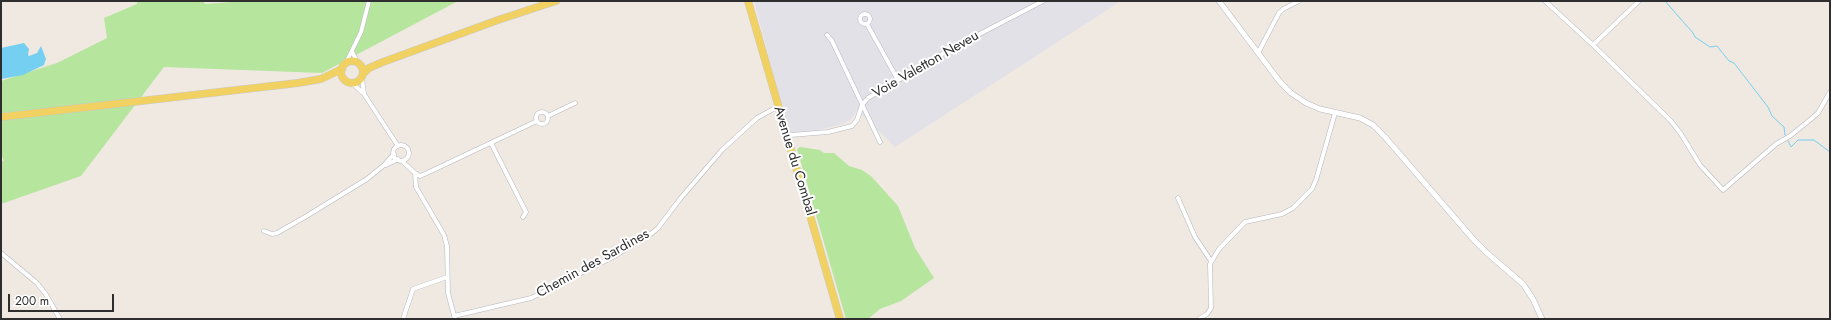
<!DOCTYPE html>
<html>
<head>
<meta charset="utf-8">
<style>
  body { margin:0 }
  #map { position:relative; width:1831px; height:320px; overflow:hidden; background:#efe9e1; font-family:Jost,sans-serif }
  canvas { display:block }
  .frame { position:absolute; inset:0; border:2px solid #2e2e2e; pointer-events:none }
  .scale { position:absolute; left:8px; top:294px; width:106px; height:18px; box-sizing:border-box; border:2px solid #2e2e2e; border-top:0; padding-left:5px; font-size:12px; line-height:14px; white-space:nowrap; color:#2e2e2e; -webkit-text-stroke:3px #fff; paint-order:stroke }
</style>
</head>
<body>
<div id="map">
<canvas width="1831" height="320"></canvas>
<div class="frame"></div>
<div class="scale">200 m</div>
</div>
<script>
const context = document.querySelector('canvas').getContext('2d');
context.lineJoin = 'round';
function fill(path, color) { context.fillStyle = color; context.fill(path, 'evenodd'); }
const shape = rows => new Path2D(rows.map(r => 'M' + r).join(''));
function strokePath(path, color, width, dash) { context.strokeStyle = color; context.lineWidth = width; context.lineCap = dash ? 'butt' : 'round'; context.setLineDash(dash || []); context.stroke(path); }
function drawText(font, color, halo, rows, align = 'center') {
  context.font = font + ' Jost,sans-serif'; context.lineWidth = 4; context.setLineDash([]); context.textBaseline = 'middle'; context.strokeStyle = halo; context.fillStyle = color; for (const [text, x, y, turn = 0] of rows) {
    context.save(); context.translate(x, y); context.rotate((+turn || 0) * Math.PI / 180); context.textAlign = isNaN(turn) ? turn : align; if (halo) context.strokeText(text, 0, 0); context.fillText(text, 0, 0); context.restore();
  }
}
fill(shape([
  [754,1,1121,1,895,147,857,110,851,119,843,124,790,137]
]), '#e3e1e8');
fill(shape([
  [137,1,203,1,205,4,246,1,458,1,322,73,164,67,81,176,1,204,1,162,4,161,1,154,1,81,57,63,107,38,104,18,137,4],
  [800,147,820,150,824,153,834,153,849,166,862,170,871,176,898,206,915,248,934,278,901,301,880,309,868,319,846,319,797,149]
]), '#b6e59e');
fill(shape([
  [24,43,29,49,28,55,29,56,37,53,41,46,46,59,44,65,23,75,1,79,1,48]
]), '#75cff0');
strokePath(shape([
  [1665,1,1693,33,1695,37,1710,47,1717,46,1729,61,1734,63,1768,107,1772,116,1784,127,1785,135],
  [1788,141,1791,147,1798,140,1814,140,1830,152]
]), '#75cff0', 1);
const minor = shape([
  [1545,1,1593,45,1639,1],
  '860 19a5 5 0 1 1 10 0a5 5 0 1 1-10 0Z',
  [867,24,898,80],
  [827,35,832,41,880,142],
  [1593,45,1671,121,1681,134,1700,165,1723,190,1776,144,1790,136,1811,119,1818,113,1830,92],
  [352,51,357,62],
  [1258,53,1279,13,1283,9,1299,1],
  [346,63,361,32,369,1],
  [362,78,364,94],
  [352,83,364,94,398,146],
  '536 118a6 6 0 1 1 12 0a6 6 0 1 1-12 0Z',
  [548,116,575,103],
  [791,135,828,132,852,126,857,120,862,105,868,98,949,50,1043,1],
  [491,143,526,212,523,217],
  '393 153a8 8 0 1 1 16 0a8 8 0 1 1-16 0Z',
  [402,161,415,173,416,187,444,235,447,246,448,293,455,319],
  [386,165,398,159],
  [415,173,420,176,427,173,537,121],
  [1178,198,1195,237,1211,261],
  [264,231,272,234,277,233,305,217,367,179,384,165,394,154],
  [1,253,37,283,45,293,60,319],
  [454,316,531,298,611,258,652,233,658,228,680,199,722,150,757,118,777,107],
  [403,319,413,289,447,277],
  [1199,319,1207,314,1211,308,1210,264,1219,249,1245,222,1282,214,1293,208,1312,189,1316,180,1335,113]
]);
const tertiary = shape([
  [1219,1,1280,82,1291,93,1306,103,1320,109,1360,118,1373,125,1385,137,1473,239,1486,252,1523,284,1533,299,1542,319]
]);
const primary = shape([
  [748,1,840,319],
  '341 72a11 11 0 1 1 22 0a11 11 0 1 1-22 0Z',
  [363,74,369,68,383,62,498,20,556,1],
  [1,117,298,83,321,79,342,69]
]);
strokePath(minor, '#b4b7c1', 5);
strokePath(tertiary, '#b4b7c1', 6);
strokePath(primary, '#c9c9c9', 8);
strokePath(minor, '#fff', 4);
strokePath(tertiary, '#fff', 5);
strokePath(primary, '#f2d163', 7);
drawText('14px', '#2e2e2e', '#fff', [
  ["Voie Valetton Neveu",926,65,-30],
  ["Avenue du Combal",794,161,73],
  ["Chemin des Sardines",593,264,-29]
]);
</script>
</body>
</html>
